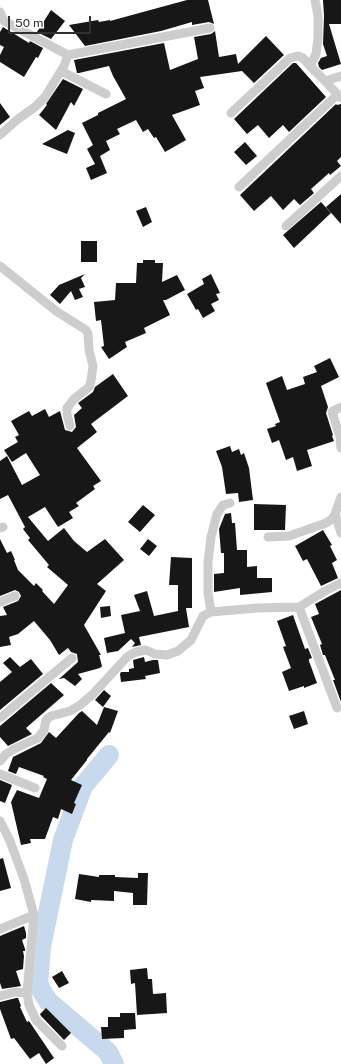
<!DOCTYPE html>
<html>
<head>
<meta charset="utf-8">
<style>
  body { margin:0 }
  #map { position:relative; width:341px; height:1064px; overflow:hidden; background:#fff; font-family:"Public Sans",sans-serif }
  canvas { display:block }
  .scale { position:absolute; left:8px; top:16px; width:83px; height:18px; box-sizing:border-box; border:2px solid #303030; border-top:0; padding-left:5px; font-size:12px; line-height:14px; white-space:nowrap; color:#303030; -webkit-text-stroke:3px #fff; paint-order:stroke }
</style>
</head>
<body>
<div id="map">
<canvas width="341" height="1064"></canvas>
<div class="scale">50 m</div>
</div>
<script>
const context = document.querySelector('canvas').getContext('2d');
context.lineJoin = 'round';
const shape = rows => new Path2D(rows.map(r => 'M' + r).join(''));
function strokePath(path, color, width, dash) { context.strokeStyle = color; context.lineWidth = width; context.lineCap = dash ? 'butt' : 'round'; context.setLineDash(dash || []); context.stroke(path); }
function fill(path, color) { context.fillStyle = color; context.fill(path, 'evenodd'); }
strokePath(shape([
  [109,755,83,786,63,840,41,947,38,985,48,1001,108,1052,114,1064]
]), '#c8d9ee', 20);
fill(shape([
  [187,0,208,0,214,24,209,22,192,25,192,22,161,31,85,46,69,25,98,20,99,22,110,20,110,21],
  [323,0,341,0,341,24,329,24,341,64,322,70,319,67,318,63,321,58,327,56,323,44,324,16],
  [51,10,65,21,51,39,37,32],
  [3,27,29,43,30,41,43,48,38,58,36,57,24,77,0,62,0,55,4,47,0,45,0,32],
  [215,31,219,57,236,54,238,64,266,36,284,55,254,83,242,71,200,77,204,88,195,91,200,105,172,115,186,140,165,152,156,137,154,138,148,129,143,132,136,120,117,129,120,134,106,141,110,150,100,156,107,173,91,180,86,168,95,164,87,149,93,145,82,123,98,115,98,113,126,99,113,76,109,66,79,73,77,73,74,60,164,43,170,70,198,59,194,37,211,34],
  [293,63,296,63,326,97,289,132,283,125,269,138,258,125,247,134,234,119],
  [63,79,83,89,74,106,71,102,56,130,39,115,47,105,46,104],
  [0,103,10,117,0,125],
  [336,104,337,105,341,104,341,157,337,161,341,166,330,175,329,173,311,189,314,193,300,205,294,199,283,210,271,196,254,211,240,195],
  [68,130,75,133,67,154,42,144],
  [245,142,257,156,246,165,234,152],
  [341,194,341,224,326,207],
  [321,202,331,213,294,248,283,235],
  [146,207,152,222,143,227,136,211],
  [81,241,97,241,97,262,81,262],
  [143,260,155,260,155,263,163,263,162,282,177,275,185,290,166,300,163,300,170,315,144,328,146,333,125,342,127,347,109,359,101,347,104,346,101,320,96,321,94,302,115,300,116,283,136,283,137,263,143,263],
  [85,274,81,278,85,287,79,289,83,297,75,300,71,291,60,304,50,295,59,285],
  [211,274,220,293,216,294,219,300,211,304,215,311,203,318,198,309,196,310,187,294,204,284,202,279],
  [330,358,339,377,321,386,328,407,326,413,333,435,332,436,334,441,307,450,312,466,297,471,293,457,286,460,279,440,272,443,267,429,276,426,275,424,280,422,266,383,282,376,287,390,305,384,303,377,317,372,314,366],
  [113,374,128,396,91,424,97,432,77,448,101,481,93,486,95,489,76,503,79,506,69,512,73,518,58,527,45,507,28,517,48,541,64,528,74,541,87,552,105,539,124,560,97,584,106,591,84,625,101,655,99,655,102,666,100,668,78,674,82,679,75,686,64,678,59,679,78,662,77,654,71,652,68,648,59,655,50,640,34,621,18,634,9,637,11,645,0,647,0,616,7,615,3,607,18,601,21,596,19,592,15,590,0,596,0,539,7,553,11,551,15,560,14,560,18,570,34,586,36,583,43,590,42,591,54,604,68,585,47,567,49,565,28,540,30,538,23,529,25,527,8,495,0,499,0,461,7,456,22,485,40,475,26,453,12,462,4,450,18,442,15,437,19,435,11,421,29,411,32,416,45,409,49,417,60,411,65,430,72,432,76,427,74,415,82,408,78,403,93,392,95,387],
  [230,446,232,452,239,449,241,455,244,453,249,468,253,500,239,502,238,493,226,494,222,467,216,451],
  [254,504,286,505,285,530,254,530],
  [143,505,155,515,140,532,128,522],
  [231,513,232,523,235,523,237,550,247,550,247,567,257,566,257,578,272,578,272,592,240,595,240,588,214,592,214,574,224,573,224,553,221,553,219,529,225,514],
  [323,530,332,545,330,546,337,560,332,563,338,578,321,586,307,559,303,561,295,546],
  [148,539,157,546,149,556,140,549],
  [171,557,192,558,192,608,186,608,189,627,139,637,141,645,132,647,135,643,131,639,118,651,107,653,104,638,125,633,121,615,140,611,134,595,147,591,154,616,178,611,178,585,169,585],
  [341,590,341,702,333,680,335,680,325,655,323,655,320,645,322,644,311,617,319,614,315,604],
  [110,606,111,616,101,618,100,607],
  [293,615,305,649,308,648,312,658,309,659,309,661,317,683,304,688,304,686,289,691,282,672,291,668,283,647,286,646,277,621],
  [10,657,20,667,31,659,43,674,0,710,0,682,12,672,3,663],
  [144,657,145,662,153,660,158,660,160,673,145,676,146,679,121,682,120,674,121,672,129,672,129,669,134,668,133,660],
  [51,683,64,695,26,728,32,734,8,746,0,737,0,726],
  [104,690,111,696,103,707,95,700],
  [104,707,118,711,110,733,109,732,87,759,87,760,71,780,82,785,74,803,76,804,72,814,61,809,58,819,53,817,45,839,30,839,31,843,21,845,11,802,17,790,39,798,47,779,43,777,44,776,19,767,16,774,8,771,13,757,41,743,49,732,56,738,79,713,82,711,97,725],
  [304,711,308,724,294,729,289,716],
  [0,780,12,785,5,803,0,801],
  [3,858,11,888,0,891,0,859],
  [138,873,148,873,147,905,133,905,133,893,114,891,114,901,91,900,91,902,75,899,79,874,99,877,99,875,115,875,115,877,138,878],
  [24,926,26,933,26,938,22,940,25,949,25,951,23,951,24,956,23,969,16,971,21,986,2,989,0,983,0,936],
  [147,968,148,979,152,979,153,994,166,993,167,1013,137,1015,135,983,131,984,130,970],
  [62,971,69,983,59,988,52,977],
  [16,998,18,998,21,1006,20,1007,27,1022,29,1021,54,1058,46,1064,39,1053,30,1059,14,1038,11,1039,0,1009,0,1002],
  [46,1008,71,1033,64,1040,41,1016,40,1014],
  [120,1013,135,1013,136,1029,124,1030,124,1038,102,1039,101,1027,108,1027,108,1017,120,1017]
]), '#171717');
strokePath(shape([
  [315,0,318,16,318,38,316,54,310,66,325,81,341,76],
  [0,12,4,21,68,55,210,28],
  [61,71,106,94],
  [325,81,341,98],
  [231,113,290,58,298,56,303,58,310,66],
  [0,135,18,119,35,107,45,97,64,66,68,55],
  [239,187,337,95],
  [286,226,341,176],
  [0,266,56,311,86,330,88,334,89,350,93,366,91,381,89,387,74,399,67,408,67,414,70,426],
  [341,407,333,411,332,412,340,437,341,448],
  [335,514,341,533],
  [0,528,3,527],
  [268,537,289,536,326,523,332,519,335,514,341,497],
  [0,602,15,596],
  [299,607,337,708],
  [211,612,257,608,299,607,325,591,341,583],
  [0,718,72,658],
  [0,761,6,754,16,748,38,738,44,730,46,720,51,716,70,711,80,705,92,695,128,656,136,652,146,650,155,654,167,655,178,651,191,640,203,616,211,612,208,593,208,562,211,537,217,514,223,505,230,503],
  [0,774,35,788],
  [0,821,10,841,24,879,34,915,27,993,29,1005,36,1020,62,1046],
  [0,929,34,915],
  [0,996,15,992,27,993]
]), '#cdcdcd', 9);
</script>
</body>
</html>
